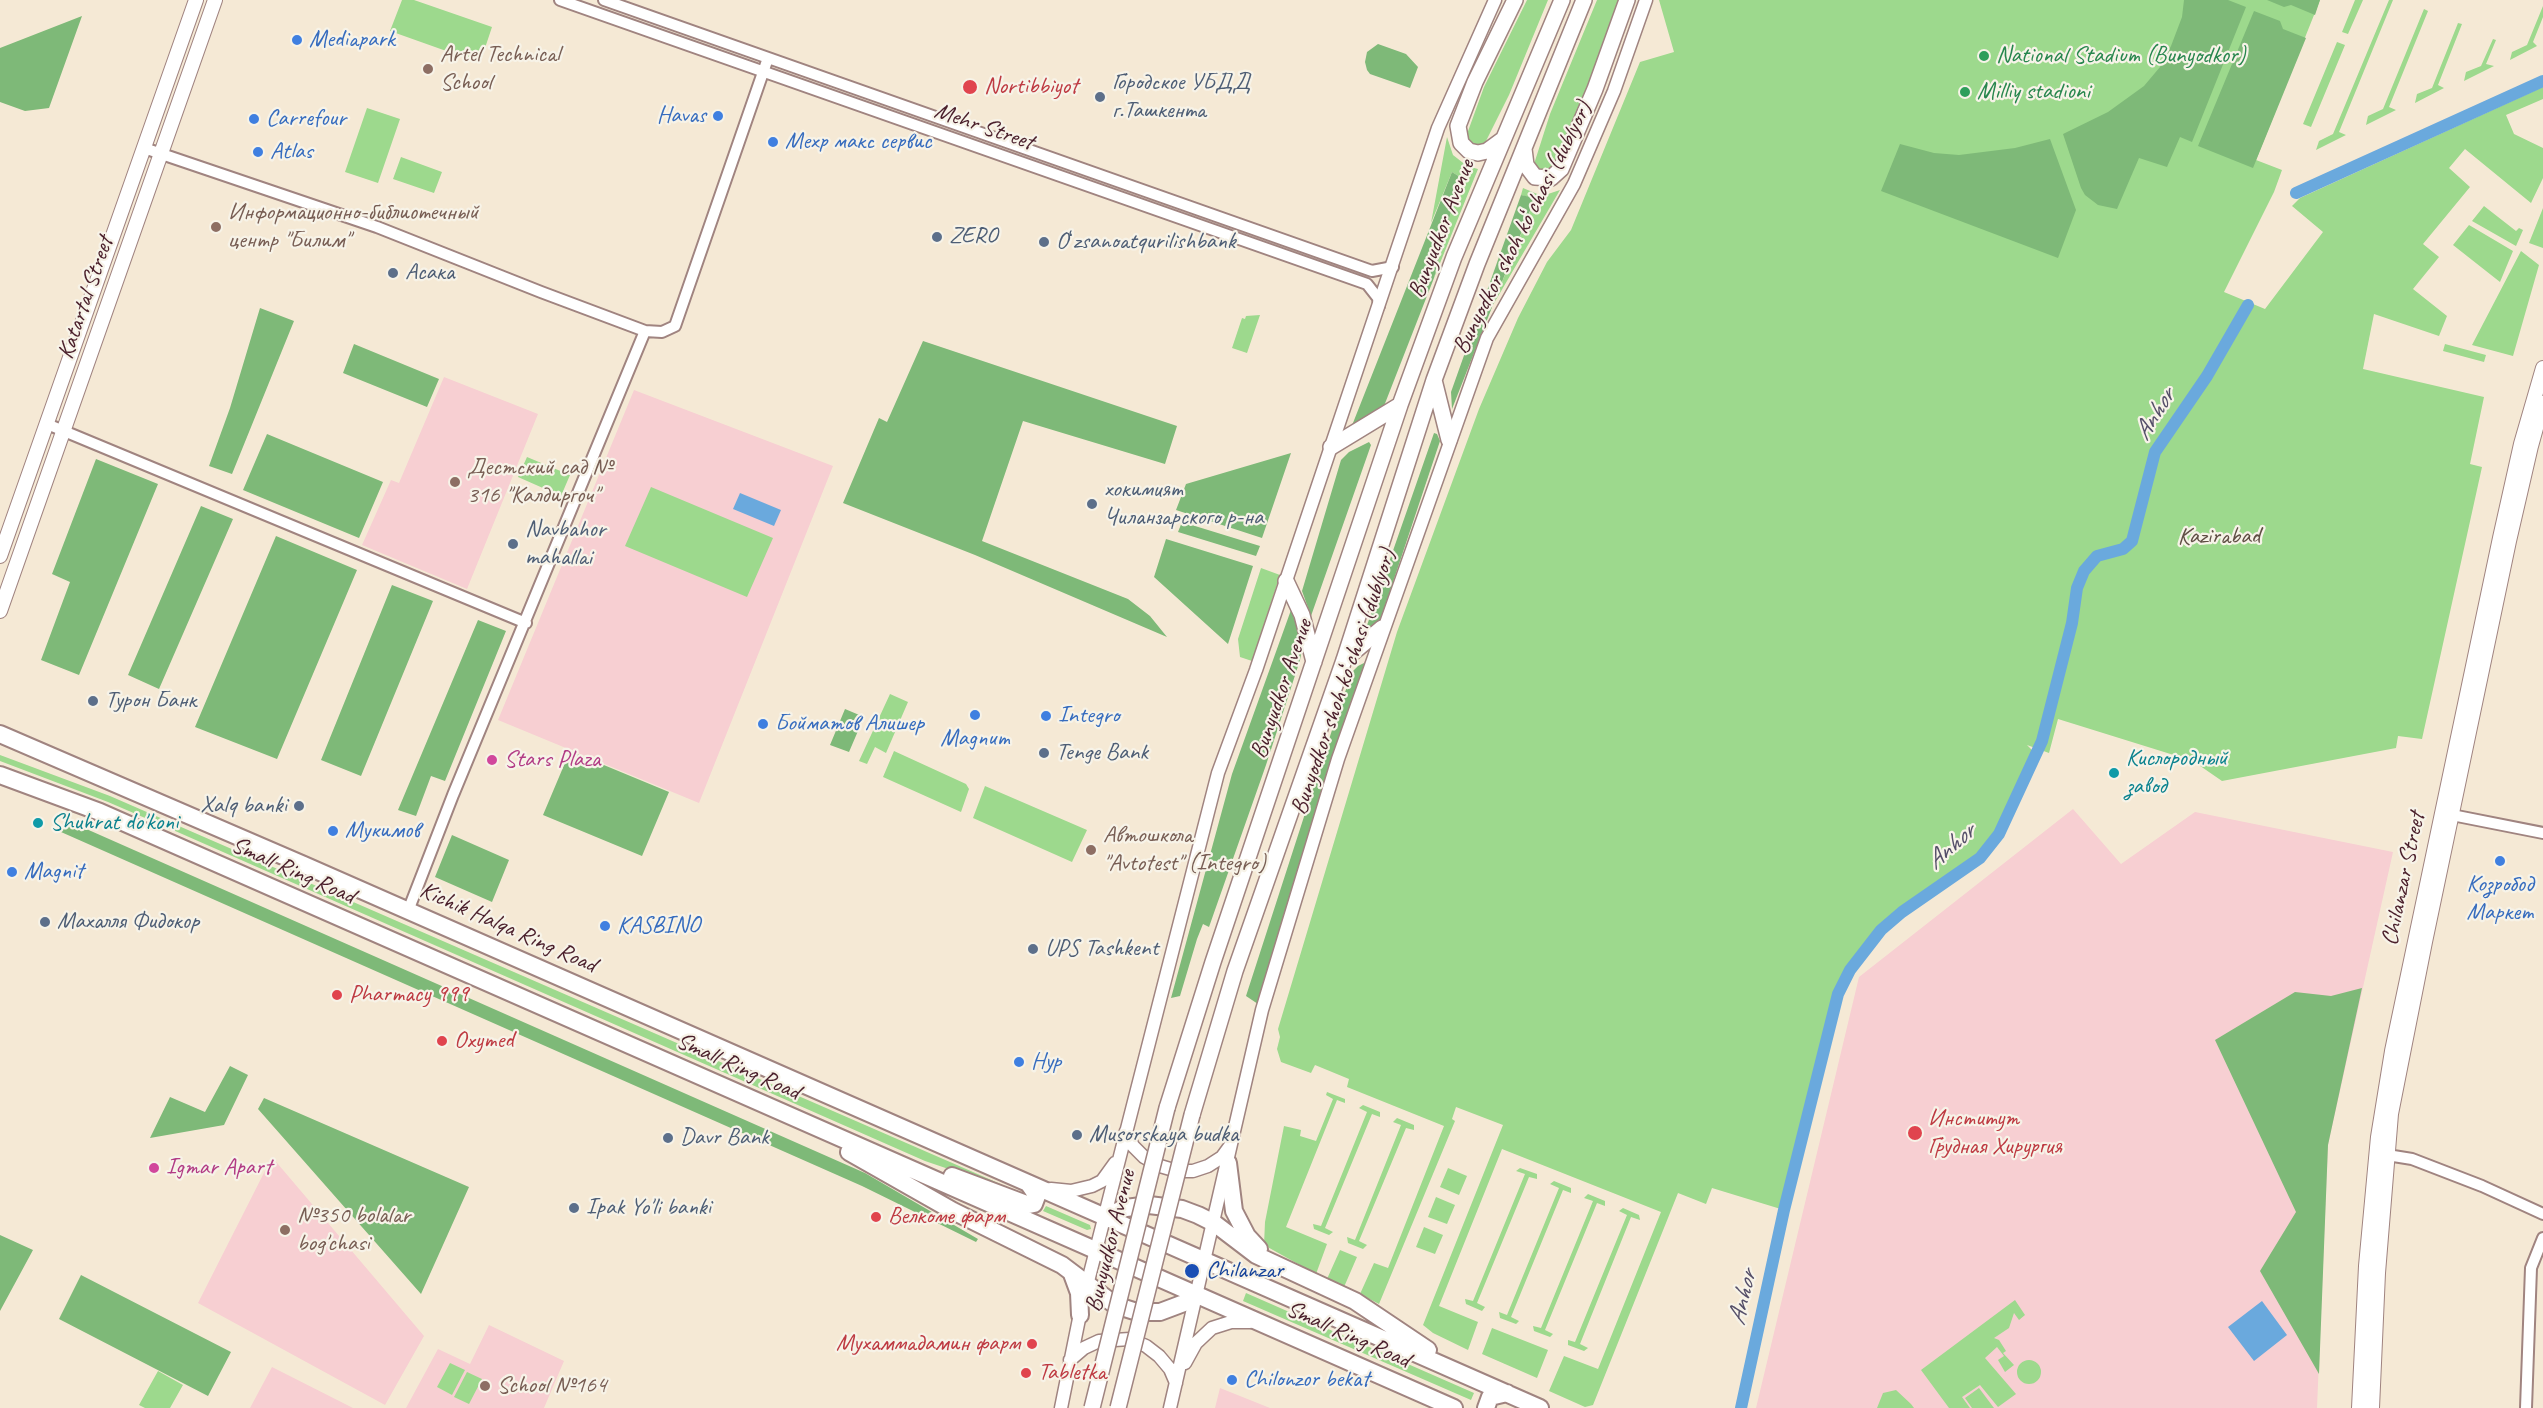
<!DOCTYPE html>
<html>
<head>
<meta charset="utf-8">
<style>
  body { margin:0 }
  canvas { display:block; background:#f5e9d5 }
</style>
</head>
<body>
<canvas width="2543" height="1408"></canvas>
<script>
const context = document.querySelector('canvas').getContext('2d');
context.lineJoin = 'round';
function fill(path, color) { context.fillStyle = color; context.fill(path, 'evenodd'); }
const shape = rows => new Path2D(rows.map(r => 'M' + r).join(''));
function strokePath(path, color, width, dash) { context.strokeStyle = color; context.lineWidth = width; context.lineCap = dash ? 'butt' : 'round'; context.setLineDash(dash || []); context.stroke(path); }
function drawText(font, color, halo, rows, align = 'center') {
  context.font = font + ' Caveat,sans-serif'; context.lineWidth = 4.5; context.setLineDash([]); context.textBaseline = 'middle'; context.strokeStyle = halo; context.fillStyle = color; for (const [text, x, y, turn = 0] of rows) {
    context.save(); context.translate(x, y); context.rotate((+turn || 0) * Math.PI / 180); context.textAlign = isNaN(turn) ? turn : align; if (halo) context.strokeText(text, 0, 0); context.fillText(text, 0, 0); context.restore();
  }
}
fill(shape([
  [444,377,538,414,467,589,362,545,391,480,399,483],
  [634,390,833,466,699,803,498,720],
  [2073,809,2121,864,2195,812,2393,852,2328,1145,2317,1408,1756,1408,1859,977],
  [272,1157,424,1336,385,1405,198,1303],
  [489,1325,564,1361,544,1408,406,1408,438,1349,470,1364],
  [272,1367,353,1408,250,1408],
  [1220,1388,1270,1408,1215,1408]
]), '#f7cfd2');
fill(shape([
  [402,0,414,0,492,27,480,63,390,31],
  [1527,0,1548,0,1509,95,1485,143,1475,147,1468,140,1467,134,1484,87],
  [1597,0,1619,0,1602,51,1552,172,1543,175,1534,164,1550,114],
  [1659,0,2320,0,2256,160,2282,170,2274,192,2224,292,2265,309,2323,232,2292,206,2300,198,2543,87,2543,99,2506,115,2514,134,2543,148,2543,178,2531,203,2465,149,2449,168,2470,187,2423,244,2439,257,2413,289,2447,316,2439,336,2374,314,2363,369,2484,397,2470,464,2482,467,2422,739,2398,736,2396,748,2222,781,2193,761,2058,719,2049,753,2027,745,2036,754,2006,820,1991,846,1980,858,1902,912,1881,930,1850,970,1838,994,1827,1031,1784,1210,1712,1188,1706,1204,1678,1193,1593,1405,1585,1407,1549,1391,1564,1356,1598,1369,1661,1212,1502,1149,1439,1306,1478,1322,1468,1350,1433,1333,1423,1325,1503,1125,1456,1107,1452,1119,1455,1121,1379,1304,1360,1294,1374,1263,1388,1268,1444,1126,1347,1087,1349,1079,1315,1065,1311,1073,1281,1062,1277,1049,1280,1037,1278,1029,1397,632,1479,409,1518,318,1547,262,1571,230,1640,62,1674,52],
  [2355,0,2363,0,2348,34,2342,32],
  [2389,0,2393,0,2339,132,2346,135,2316,150,2319,141,2333,134],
  [2543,6,2543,17,2533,42,2537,46,2510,60,2512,52,2527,45],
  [2424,9,2428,11,2389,107,2396,110,2366,125,2368,116,2383,109],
  [2458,23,2462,24,2438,85,2444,88,2415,103,2417,94,2432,88],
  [2493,39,2496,40,2486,64,2494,66,2464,81,2466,72,2481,66],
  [2337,42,2345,45,2311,127,2303,124],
  [367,108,400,119,378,183,345,172],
  [1447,137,1453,155,1467,166,1478,169,1434,278,1460,177,1452,172,1431,223],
  [401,157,442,172,434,193,393,179],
  [1523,188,1542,196,1560,190,1493,305,1535,199,1521,195],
  [2484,206,2516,231,2519,228,2523,230,2516,246,2472,221],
  [2543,208,2543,248,2529,243],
  [2469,225,2513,251,2500,282,2453,245],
  [2521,251,2539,265,2513,356,2472,345],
  [1260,315,1247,353,1232,348,1242,318,1245,319,1246,316],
  [2445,344,2486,355,2484,362,2443,351],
  [527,457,570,475,561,496,518,477],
  [651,487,773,538,747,597,625,546],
  [1261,568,1280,575,1252,661,1240,657,1238,639],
  [890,694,908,702,886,753,875,747,867,764,859,761],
  [894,751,966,784,969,789,961,812,883,777],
  [0,755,110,796,1028,1196,925,1161,173,830,108,802,0,761],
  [985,786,1087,830,1072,862,973,818],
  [1327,1092,1345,1099,1345,1103,1337,1100,1286,1227,1327,1244,1316,1274,1264,1245,1265,1222,1284,1126,1301,1130,1300,1136,1316,1141,1333,1099,1326,1095],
  [1363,1105,1380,1112,1380,1117,1372,1114,1325,1228,1333,1232,1329,1235,1314,1229,1313,1224,1321,1226,1367,1112,1359,1108],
  [1397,1118,1414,1125,1414,1130,1406,1128,1359,1241,1367,1245,1363,1249,1348,1243,1347,1237,1355,1240,1401,1125,1393,1122],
  [1448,1168,1467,1176,1459,1195,1440,1187],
  [1520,1168,1537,1174,1537,1179,1529,1177,1477,1303,1485,1307,1482,1311,1466,1304,1465,1299,1473,1301,1525,1174,1516,1171],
  [1554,1181,1571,1188,1571,1193,1563,1190,1511,1317,1519,1321,1516,1324,1500,1318,1499,1312,1507,1315,1559,1188,1550,1184],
  [1588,1194,1605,1201,1605,1206,1597,1203,1545,1330,1553,1334,1550,1337,1534,1331,1533,1326,1541,1328,1593,1201,1584,1198],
  [1436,1197,1455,1205,1447,1224,1428,1217],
  [1046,1206,1090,1225,1091,1229,1087,1230,1043,1211],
  [1623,1208,1639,1215,1640,1220,1631,1217,1580,1344,1588,1348,1584,1351,1568,1345,1568,1340,1575,1342,1627,1215,1619,1211],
  [1424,1227,1443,1235,1435,1254,1416,1247],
  [1340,1250,1357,1257,1344,1287,1327,1279],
  [1246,1293,1474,1393,1471,1400,1243,1301],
  [2015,1300,2025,1315,2019,1320,2014,1313,2009,1328,1994,1338,1999,1340,2006,1351,2003,1353,2014,1365,2005,1372,1998,1360,2004,1356,1997,1347,1985,1358,2016,1394,1998,1407,1980,1385,1962,1397,1970,1408,1949,1408,1921,1370],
  [1492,1328,1548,1350,1537,1378,1482,1354],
  '2017 1372a12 12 0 1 1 24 0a12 12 0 1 1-24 0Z',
  [450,1363,465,1370,452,1395,437,1387],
  [158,1371,183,1385,170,1408,145,1408,139,1405],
  [467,1372,482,1379,469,1404,454,1397],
  [1979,1388,1994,1408,1972,1408,1965,1398],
  [1896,1390,1911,1404,1914,1408,1877,1408,1883,1393]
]), '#9dd98d');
fill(shape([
  [2184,0,2228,0,2246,7,2192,142,2180,137,2167,167,2139,158,2117,209,2098,205,2085,195,2081,188,2063,134,2108,112,2144,86,2160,67,2171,46,2182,17],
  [2267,0,2320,0,2315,15,2291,5,2284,7],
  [2254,11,2280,21,2283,29,2306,38,2253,168,2198,146],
  [82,16,49,108,25,111,0,102,0,48],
  [1378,44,1406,54,1418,67,1410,88,1370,74,1367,70,1365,62,1367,52],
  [2050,139,2076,210,2058,258,1881,191,1900,144,1934,153,1959,155,2015,148],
  [1452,172,1460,177,1434,278,1384,406,1351,428],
  [1521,195,1535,198,1452,409,1451,392],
  [260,308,294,321,232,474,209,466,230,408],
  [923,341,1177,426,1165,464,1023,421,982,541,1128,599,1150,616,1167,637,975,555,843,503,879,418,887,422],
  [354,344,439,379,427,407,343,373],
  [1434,433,1437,434,1440,441,1380,621,1365,631],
  [267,434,383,482,359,538,243,490],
  [1369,442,1371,445,1311,616,1302,591,1341,460,1349,452],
  [1291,453,1262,538,1176,510,1186,484],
  [96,459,158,484,79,675,41,660,70,582,52,574],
  [201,506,233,519,159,689,128,675],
  [1182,522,1260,546,1256,556,1178,532],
  [276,536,357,570,277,759,195,727],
  [1166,539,1253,566,1228,644,1154,577],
  [392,585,433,601,361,776,321,760],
  [1291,610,1303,644,1300,660,1266,765,1209,927,1203,924,1197,939,1180,996,1171,998,1232,774],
  [478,620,506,631,445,781,431,776,416,816,398,810],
  [1366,662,1261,1006,1246,996,1333,727,1352,672,1358,666],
  [845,709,864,717,849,752,830,745],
  [570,751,669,792,642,856,543,815],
  [66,820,865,1173,978,1239,976,1242,862,1186,61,832],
  [452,835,509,860,492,902,435,877],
  [2362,988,2328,1145,2319,1374,2260,1271,2296,1212,2215,1040,2295,992,2331,996],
  [230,1066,248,1075,224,1125,150,1138,170,1097,205,1112],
  [264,1098,469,1187,421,1294,258,1109],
  [0,1235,33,1250,0,1311],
  [81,1275,231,1352,208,1396,59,1319]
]), '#7eb978');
fill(shape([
  [740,493,781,510,774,526,733,509],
  [2262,1301,2287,1335,2254,1361,2228,1327]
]), '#6aa9dd');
strokePath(shape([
  [2296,193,2543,81],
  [1741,1408,1784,1210,1838,994,1850,970,1881,930,1902,912,1980,858,1999,834,2042,741,2072,623,2077,588,2084,571,2097,556,2123,549,2132,541,2155,452,2207,376,2248,305]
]), '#6aa9dd', 12);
const minor = shape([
  [560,0,1367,284,1378,298,1379,306],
  [604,0,1372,271,1393,267],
  [144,148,377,227,541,292,645,331,662,332,675,326,768,58],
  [47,424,526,623],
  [2452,815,2543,833],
  [408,911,453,795,645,331],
  [2381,1154,2412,1159,2482,1186,2543,1214],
  [2526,1408,2531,1268,2543,1238]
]);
const tertiary = shape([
  [1126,1131,1133,1146,1144,1157,1160,1166,1177,1171,1193,1171,1208,1166,1222,1157,1230,1146],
  [1051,1189,1071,1191,1092,1186,1102,1181,1115,1163],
  [1086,1289,1218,773,1256,670,1438,128,1495,0],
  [1070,1360,1084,1348,1099,1341,1130,1339,1146,1346,1159,1356,1170,1369,1176,1383],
  [1185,1363,1196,1343,1212,1328,1231,1322,1250,1322],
  [1061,1408,1081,1309],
  [1170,1408,1262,1010,1338,759,1487,338,1574,184,1614,91,1646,0]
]);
const secondary = shape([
  [0,556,196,0],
  [0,611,215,0],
  [2359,1408,2366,1266,2378,1137,2392,1051,2500,538,2521,444,2543,368],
  [2372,1408,2378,1273,2391,1114,2425,942,2509,541,2531,446,2543,403]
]);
const primary = shape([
  [1502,140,1487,151,1478,153,1469,151,1461,143,1458,126,1475,82,1515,0],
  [1524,149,1526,165,1535,177,1551,178,1561,169,1595,89,1627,0],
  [1434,380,1449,440],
  [1331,447,1400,405],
  [1286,581,1302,615,1314,662],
  [1344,660,1382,628],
  [1167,1108,1213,962,1400,405,1454,257,1562,0],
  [1192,1115,1235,971,1344,660,1434,380,1477,264,1584,0]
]);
const trunk = shape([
  [0,734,304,865,1540,1408],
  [0,775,100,812,1454,1408],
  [849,1152,953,1211,1062,1265,1115,1305,1137,1312,1160,1312,1184,1303,1197,1294],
  [1228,1163,1234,1211,1247,1236,1259,1249],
  [952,1176,1029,1205,1034,1204,1037,1196,1028,1183],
  [1104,1216,1126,1208,1149,1205,1182,1209,1198,1215,1214,1223,1256,1255,1355,1301,1428,1350],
  [1072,1274,1079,1293,1080,1315],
  [1486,1408,1490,1397,1507,1393]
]);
strokePath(minor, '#a08480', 14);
strokePath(tertiary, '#a08480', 15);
strokePath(secondary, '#a08480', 16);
strokePath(primary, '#a08480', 18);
strokePath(trunk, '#a08480', 20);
strokePath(minor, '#fff', 10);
strokePath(tertiary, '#fff', 12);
strokePath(secondary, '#fff', 14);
strokePath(primary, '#fff', 15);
strokePath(trunk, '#fff', 16);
const primaryBridge = shape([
  [1092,1408,1167,1108],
  [1118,1408,1192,1115]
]);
strokePath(primaryBridge, '#a08480', 18, []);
strokePath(primaryBridge, '#fff', 15);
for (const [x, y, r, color] of [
  [297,40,6,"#3f7fe0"],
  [1984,56,6,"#2e9e5b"],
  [428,69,6,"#8d6e63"],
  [970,87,8,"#e0444e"],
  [1965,92,6,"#2e9e5b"],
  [1100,97,6,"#5c6f8a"],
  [718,116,6,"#3f7fe0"],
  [254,119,6,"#3f7fe0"],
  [773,142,6,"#3f7fe0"],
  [258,152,6,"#3f7fe0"],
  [216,227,6,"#8d6e63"],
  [937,237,6,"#5c6f8a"],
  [1044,242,6,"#5c6f8a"],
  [393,273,6,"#5c6f8a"],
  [455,482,6,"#8d6e63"],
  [1092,504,6,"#5c6f8a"],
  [513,544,6,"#5c6f8a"],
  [93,701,6,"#5c6f8a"],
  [975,715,6,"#3f7fe0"],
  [1046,716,6,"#3f7fe0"],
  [763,724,6,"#3f7fe0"],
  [1044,753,6,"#5c6f8a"],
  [492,760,6,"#d1479c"],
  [2114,773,6,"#0f9aa8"],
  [299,806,6,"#5c6f8a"],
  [38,823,6,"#0f9aa8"],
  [333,831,6,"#3f7fe0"],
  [1091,850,6,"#8d6e63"],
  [2500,861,6,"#3f7fe0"],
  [12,872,6,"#3f7fe0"],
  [45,922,6,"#5c6f8a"],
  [605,926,6,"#3f7fe0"],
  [1033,949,6,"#5c6f8a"],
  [337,995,6,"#e0444e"],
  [442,1041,6,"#e0444e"],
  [1019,1062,6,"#3f7fe0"],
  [1915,1133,8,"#e0444e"],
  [1077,1135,6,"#5c6f8a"],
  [668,1138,6,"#5c6f8a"],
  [154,1168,6,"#d1479c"],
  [574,1208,6,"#5c6f8a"],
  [876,1217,6,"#e0444e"],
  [285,1230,6,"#8d6e63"],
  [1192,1271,8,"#1a4fb4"],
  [1032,1344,6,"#e0444e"],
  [1026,1373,6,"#e0444e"],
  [1232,1380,6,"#3f7fe0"],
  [485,1386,6,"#8d6e63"]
]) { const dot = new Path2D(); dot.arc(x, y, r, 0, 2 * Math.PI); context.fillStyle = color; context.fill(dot); strokePath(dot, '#f7f3e8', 2); }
drawText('24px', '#366cbe', '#f7f3e8', [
  ["Mediapark",309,40],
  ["Havas",706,116,"right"],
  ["Carrefour",266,119],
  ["Мехр макс сервис",785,142],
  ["Atlas",270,152],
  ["Integro",1058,716],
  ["Бойматов Алишер",775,724],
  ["Magnum",975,739,"center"],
  ["Мукимов",345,831],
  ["Magnit",24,872],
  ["Козробод",2500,885,"center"],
  ["Маркет",2500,913,"center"],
  ["KASBINO",617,926],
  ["Нур",1031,1062],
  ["Chilonzor bekat",1244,1380]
], 'left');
drawText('24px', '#785e54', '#f7f3e8', [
  ["Artel Technical",440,55],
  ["School",440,83],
  ["Информационно-библиотечный",228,213],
  ["центр \"Билим\"",228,241],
  ["Дестский сад №",467,468],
  ["316 \"Калдиргоч\"",467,496],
  ["Автошкола",1103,836],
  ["\"Avtotest\" (Integro)",1103,864],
  ["№350 bolalar",297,1216],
  ["bog'chasi",297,1244],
  ["School №164",497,1386]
], 'left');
drawText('24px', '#27864d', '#f7f3e8', [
  ["National Stadium (Bunyodkor)",1996,56],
  ["Milliy stadioni",1977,92]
], 'left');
drawText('24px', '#4e5e75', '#f7f3e8', [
  ["Городское УБДД",1112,83],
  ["г.Ташкента",1112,111],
  ["ZERO",949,237],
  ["Oʻzsanoatqurilishbank",1056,242],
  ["Асака",405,273],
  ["хокимият",1104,490],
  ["Чиланзарского р-на",1104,518],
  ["Navbahor",525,530],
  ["mahallai",525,558],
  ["Турон Банк",105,701],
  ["Tenge Bank",1056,753],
  ["Xalq banki",287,806,"right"],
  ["Махалля Фидокор",57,922],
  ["UPS Tashkent",1045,949],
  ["Musorskaya budka",1089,1135],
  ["Davr Bank",680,1138],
  ["Ipak Yo'li banki",586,1208]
], 'left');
drawText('24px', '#be3a42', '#f7f3e8', [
  ["Nortibbiyot",984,87],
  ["Pharmacy 999",349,995],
  ["Oxymed",454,1041],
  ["Институт",1928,1119],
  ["Грудная Хирургия",1928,1147],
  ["Велкоме фарм",888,1217],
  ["Мухаммадамин фарм",1020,1344,"right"],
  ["Tabletka",1038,1373]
], 'left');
drawText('24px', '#4a1f2b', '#f7f3e8', [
  ["Mehr Street",984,127,19],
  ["Bunyodkor shoh koʻchasi (dublyor)",1523,228,-63],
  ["Bunyudkor Avenue",1442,229,-69],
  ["Katartal Street",86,298,-71],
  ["Bunyodkor shoh koʻchasi (dublyor)",1344,682,-71],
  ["Bunyudkor Avenue",1282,689,-71],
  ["Small Ring Road",293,871,24],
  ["Chilanzar Street",2404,879,-78],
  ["Kichik Halqa Ring Road",508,928,24],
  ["Small Ring Road",738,1067,24],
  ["Bunyudkor Avenue",1111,1241,-76],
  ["Small Ring Road",1348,1335,24]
]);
drawText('24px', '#5f4e44', '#f7f3e8', [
  ["Kazirabad",2219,537]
]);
drawText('24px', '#0d838f', '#f7f3e8', [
  ["Кислородный",2126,759],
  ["завод",2126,787],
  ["Shuhrat do'koni",50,823]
], 'left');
drawText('24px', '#b23c85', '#f7f3e8', [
  ["Stars Plaza",504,760],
  ["Igmar Apart",166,1168]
], 'left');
drawText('24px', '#164399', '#f7f3e8', [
  ["Chilanzar",1206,1271]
], 'left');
drawText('italic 26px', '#554f69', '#f7f3e8', [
  ["Anhor",2155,415,-58],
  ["Anhor",1951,847,-41],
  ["Anhor",1743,1298,-77]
]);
</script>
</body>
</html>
